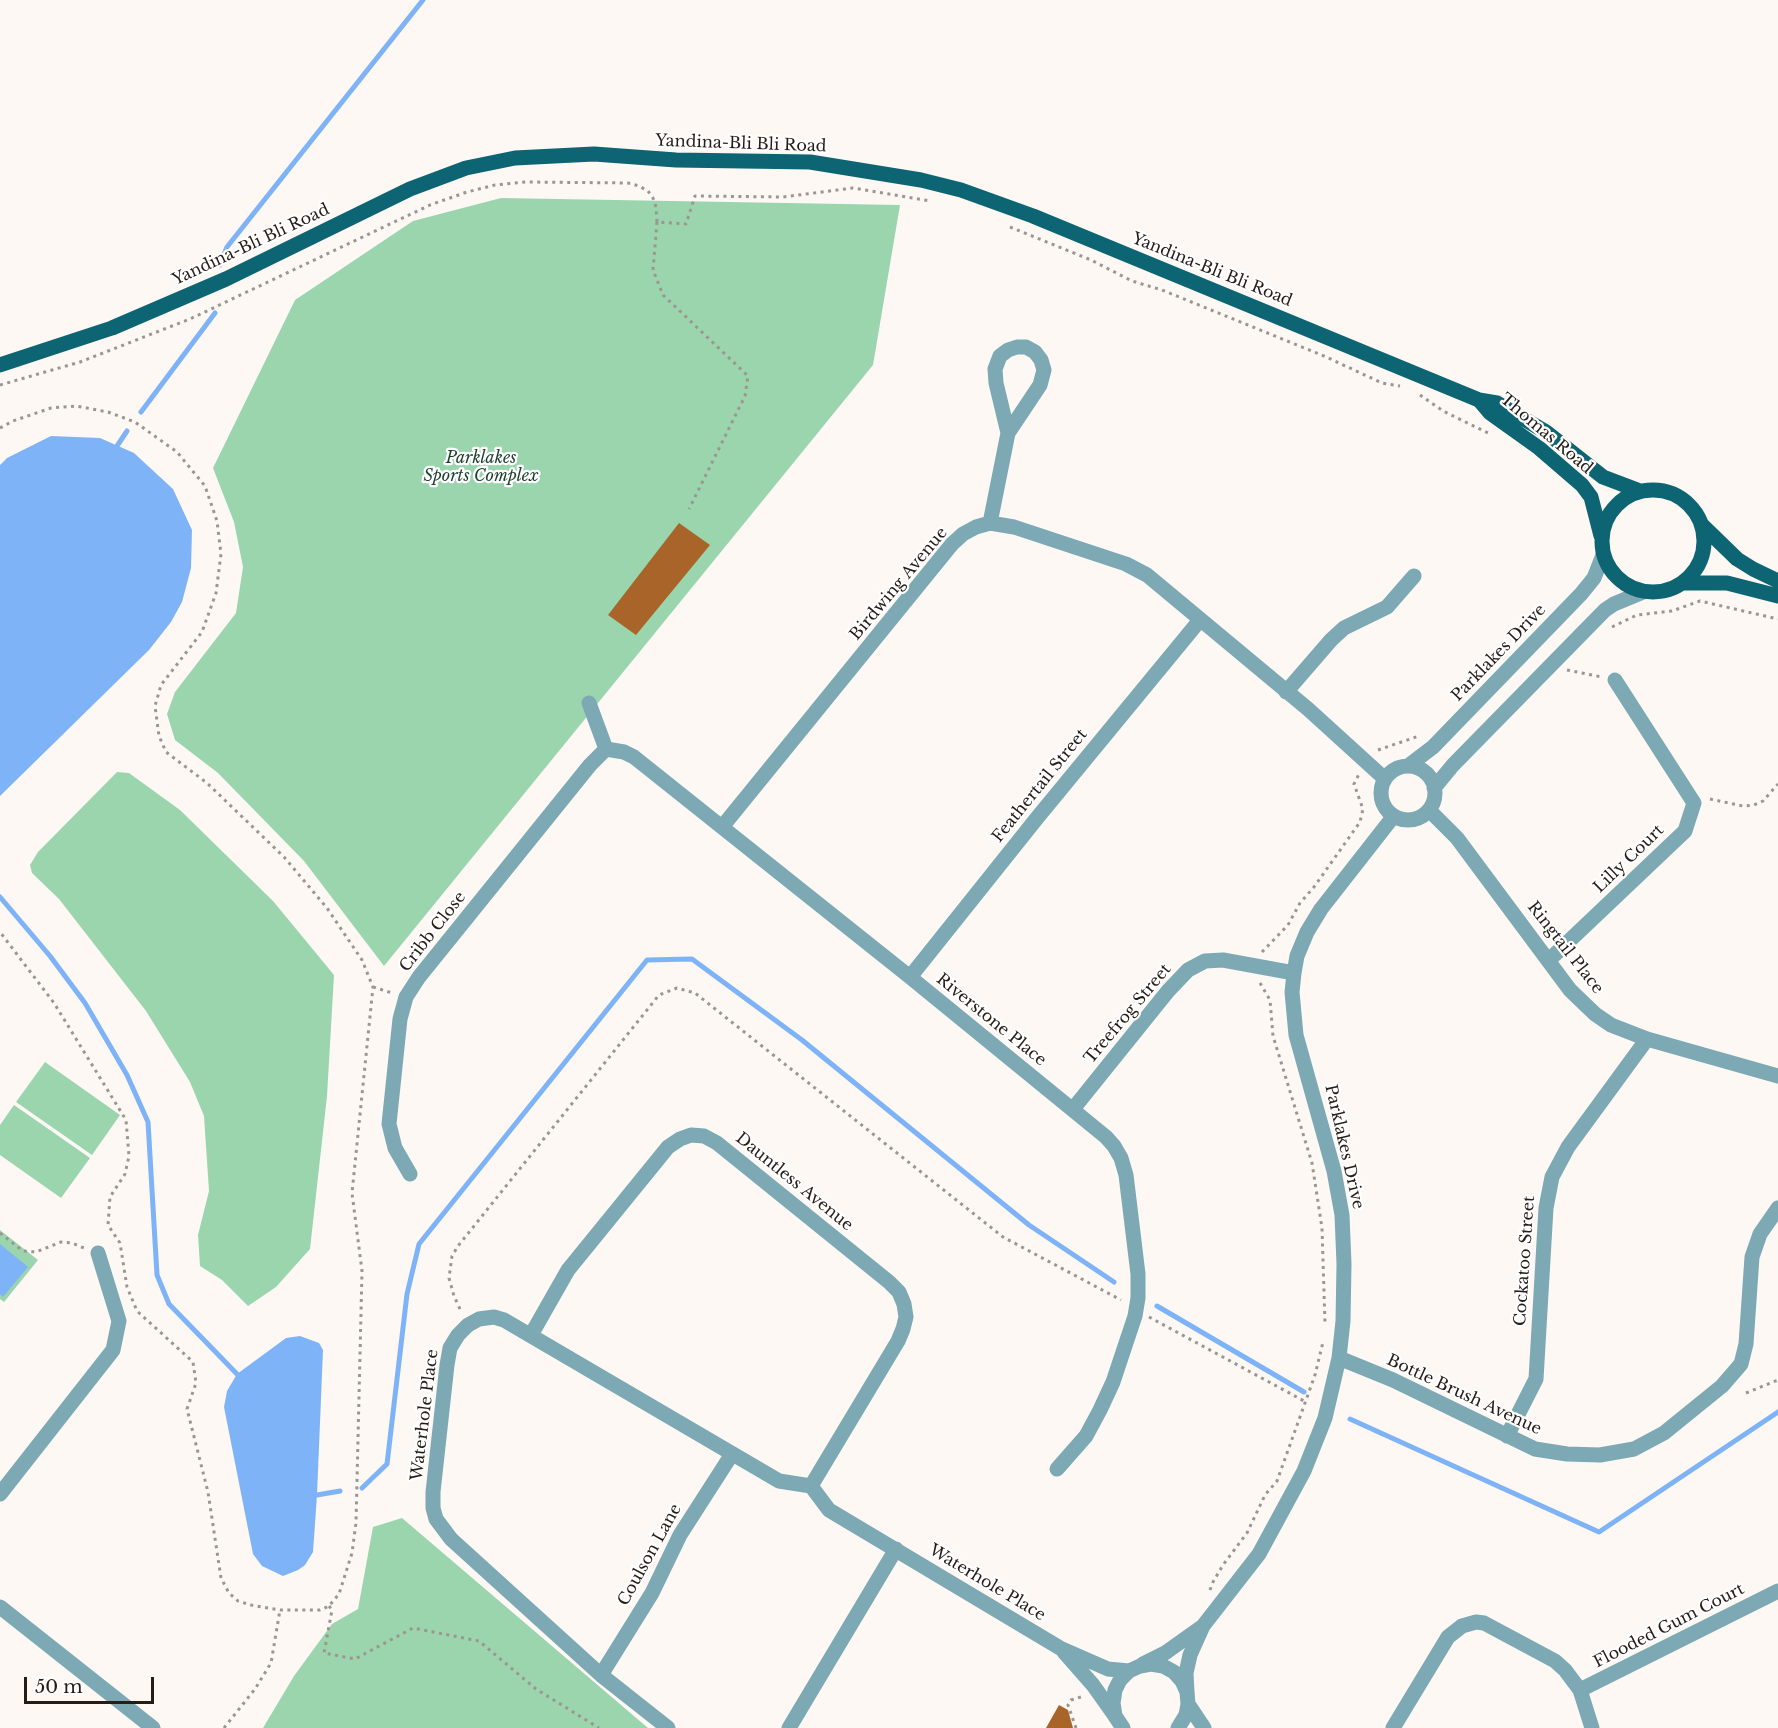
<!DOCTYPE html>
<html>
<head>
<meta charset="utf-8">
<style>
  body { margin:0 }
  #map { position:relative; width:1778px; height:1728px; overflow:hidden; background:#fdf8f4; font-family:"Libre Baskerville",serif }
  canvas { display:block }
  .scale { position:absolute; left:24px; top:1677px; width:130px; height:27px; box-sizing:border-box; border:3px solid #251d16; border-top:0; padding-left:8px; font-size:18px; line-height:21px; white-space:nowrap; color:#251d16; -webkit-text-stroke:4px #fff; paint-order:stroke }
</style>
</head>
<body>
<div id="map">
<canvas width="1778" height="1728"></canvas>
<div class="scale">50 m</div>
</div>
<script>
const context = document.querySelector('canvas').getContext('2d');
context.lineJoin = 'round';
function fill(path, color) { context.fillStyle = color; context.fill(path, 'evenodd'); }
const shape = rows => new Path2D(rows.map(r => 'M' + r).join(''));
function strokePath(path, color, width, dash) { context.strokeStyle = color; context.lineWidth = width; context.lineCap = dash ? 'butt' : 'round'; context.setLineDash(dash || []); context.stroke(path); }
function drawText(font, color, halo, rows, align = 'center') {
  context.font = font + ' "Libre Baskerville",serif'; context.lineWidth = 4.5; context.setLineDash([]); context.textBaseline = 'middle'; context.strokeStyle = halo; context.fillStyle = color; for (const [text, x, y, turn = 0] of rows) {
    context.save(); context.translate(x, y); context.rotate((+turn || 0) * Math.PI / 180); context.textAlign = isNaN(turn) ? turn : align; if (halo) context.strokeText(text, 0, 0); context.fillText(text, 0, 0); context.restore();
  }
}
fill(shape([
  [501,198,900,205,873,365,384,966,304,861,218,773,175,740,167,714,175,692,236,613,243,567,234,522,213,468,295,300,413,221],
  [117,772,129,773,180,810,273,901,334,975,327,1096,310,1249,276,1287,248,1306,222,1280,200,1266,198,1235,209,1191,204,1116,190,1082,146,1011,59,899,32,873,30,865,38,852],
  [45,1062,120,1115,92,1155,16,1102],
  [14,1105,90,1158,61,1198,0,1155,0,1125],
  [0,1230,38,1260,4,1302,0,1299],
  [402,1518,648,1728,263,1728,294,1676,332,1624,358,1609,373,1527]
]), '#9bd5ae');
fill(shape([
  [51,436,100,438,134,453,173,489,192,530,191,568,182,602,171,622,149,650,0,796,0,465,7,458],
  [0,1244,28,1267,3,1297,0,1294],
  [300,1336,319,1343,323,1350,317,1495,313,1552,305,1565,298,1570,283,1576,262,1566,253,1554,224,1407,227,1391,237,1374,286,1338]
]), '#7fb3f8');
strokePath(shape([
  [220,265,227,247,423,0],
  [141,412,215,313],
  [117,446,127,431],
  [0,897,50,956,85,1003,127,1075,148,1122,157,1275,169,1304,237,1374],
  [1157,1306,1304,1392],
  [1350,1419,1599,1532,1778,1412],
  [362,1488,387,1464,407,1294,419,1244,647,960,692,959,802,1040,1029,1225,1114,1282],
  [317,1495,340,1491]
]), '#7fb3f8', 5);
fill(shape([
  [679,523,710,545,636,635,608,615],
  [1059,1705,1068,1710,1073,1728,1046,1728]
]), '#a96529');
strokePath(shape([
  [657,222,653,270,663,295,748,376,745,396,689,509],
  [1010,227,1091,260,1132,281,1162,290,1324,356,1382,383,1400,386],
  [0,385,80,362,190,319,430,205,467,192,495,185,526,182,628,183,639,186,648,191,653,198,656,207,657,222,686,224,695,196,783,197,853,188,930,201],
  [1420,395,1443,411,1490,434],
  [0,428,13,421,51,408,76,406,108,412,135,422,177,452,205,486,217,521,221,554,216,593,202,632,161,685,155,706,159,736,166,752,207,783,284,857,327,908,362,960,373,987,352,1193,362,1271,356,1523,352,1553,339,1594,329,1606,320,1610,280,1610,251,1605,238,1601,229,1593,221,1578,208,1492,187,1409,196,1383,193,1362,137,1311,127,1287,120,1243,108,1225,110,1197,125,1174,129,1156,126,1120,54,1003,0,932],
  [1612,627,1637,615,1672,611,1700,601,1778,619],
  [1567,670,1602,677],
  [1378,750,1419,736],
  [1710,799,1743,806,1754,805,1763,801,1778,784],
  [1262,952,1288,925,1300,903,1314,887,1360,822,1363,809,1354,784,1359,774],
  [1260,983,1270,1000,1273,1036,1312,1163,1322,1228,1325,1324],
  [373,987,392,993],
  [0,1233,23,1251,36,1252,61,1242,72,1243,84,1248],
  [460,1309,454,1296,449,1278,452,1256,458,1246,659,995,677,988,695,993,1003,1237,1121,1300],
  [1149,1317,1306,1402],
  [1746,1393,1778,1380],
  [1210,1590,1213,1582,1223,1565,1247,1533,1265,1495,1277,1481,1315,1375,1323,1342],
  [329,1606,332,1610,324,1653,355,1659,413,1628,479,1641,536,1689,599,1728],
  [224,1728,255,1689,271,1663,280,1610],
  [1076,1728,1068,1705,1071,1700,1081,1697]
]), '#9c9691', 3, [3, 4.5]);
strokePath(shape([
  [990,523,1008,433,1040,385,1044,370,1041,360,1035,352,1026,347,1017,347,1008,350,1000,356,995,369,996,383,1008,433],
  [1286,692,1331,640,1344,628,1387,607,1414,576],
  [589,703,606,749],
  [606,749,624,752,634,757,910,977,1106,1137,1114,1146,1121,1158,1126,1175,1138,1274,1138,1298,1135,1316,1113,1382,1100,1410,1086,1436,1057,1469],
  [1408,766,1433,747,1581,594,1594,578,1603,555],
  '1381 793a27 27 0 1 1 54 0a27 27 0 1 1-54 0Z',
  [1434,788,1453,765,1605,610,1614,604,1643,592],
  [1429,810,1457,838,1570,990,1595,1014,1611,1025,1647,1039,1778,1076],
  [722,827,952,544,963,534,976,527,990,523,1014,527,1126,564,1147,575,1308,709,1385,779],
  [1549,960,1685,831,1694,803,1615,680],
  [910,977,1037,818,1200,620],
  [1073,1109,1168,991,1188,970,1205,961,1223,960,1294,973],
  [410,1174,395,1148,389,1124,400,1019,406,997,419,977,590,765,606,749],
  [531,1335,568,1270,668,1147,680,1139,691,1135,704,1136,717,1143,889,1282,899,1292,904,1304,906,1317,903,1329,898,1341,811,1486],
  [1339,1358,1393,1380,1535,1449,1567,1454,1600,1455,1634,1449,1664,1433,1722,1386,1741,1364,1746,1344,1752,1257,1760,1234,1778,1208],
  [1507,1436,1536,1379,1546,1208,1552,1177,1568,1147,1647,1039],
  [0,1494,113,1350,119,1321,98,1253],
  [0,1607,153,1728],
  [1064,1652,1093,1685,1115,1716],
  [1143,1664,1165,1653,1203,1626],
  [601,1675,652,1593,680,1535,732,1454],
  [1580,1690,1778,1591],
  [1187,1692,1186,1673,1190,1655,1203,1626,1259,1554,1304,1471,1325,1418,1339,1358,1343,1321,1344,1264,1342,1215,1334,1171,1296,1035,1292,992,1294,973,1297,956,1307,932,1321,909,1393,817],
  [1188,1704,1204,1728],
  [668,1728,601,1675,451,1539,436,1519,433,1508,433,1492,447,1365,450,1348,458,1335,468,1325,479,1319,494,1317,504,1320,779,1481,811,1486,829,1510,1060,1648,1108,1669,1129,1671],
  [789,1728,896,1549],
  [1123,1728,1115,1716,1113,1703,1115,1690,1120,1680,1129,1671,1140,1666,1151,1664,1163,1666,1174,1672,1182,1681,1187,1692,1188,1704,1186,1715,1178,1728],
  [1393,1728,1448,1637,1462,1626,1476,1622,1484,1623,1555,1661,1565,1670,1580,1690,1592,1728]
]), '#7ca9b4', 15);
strokePath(shape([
  [0,365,112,328,226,279,410,189,466,168,515,158,594,154,676,160,810,162,921,180,961,190,1033,216,1479,400,1497,403,1546,432,1603,477,1640,491],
  [1479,400,1490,413,1539,448,1582,485,1591,497,1601,536],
  '1602 541a51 51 0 1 1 102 0a51 51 0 1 1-102 0Z',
  [1702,525,1737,559,1753,569,1778,581],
  [1684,583,1727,583,1778,596]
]), '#0d6473', 15);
drawText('16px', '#251d16', '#fff', [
  ["Yandina-Bli Bli Road",741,144,2],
  ["Yandina-Bli Bli Road",251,245,-25],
  ["Yandina-Bli Bli Road",1212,270,22],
  ["Thomas Road",1546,434,40],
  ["Birdwing Avenue",899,584,-50],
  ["Parklakes Drive",1499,653,-46],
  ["Feathertail Street",1040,786,-51],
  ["Lilly Court",1629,859,-44],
  ["Cribb Close",433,932,-52],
  ["Ringtail Place",1565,948,52],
  ["Treefrog Street",1128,1014,-50],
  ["Riverstone Place",991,1020,39],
  ["Parklakes Drive",1344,1147,77],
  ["Dauntless Avenue",794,1182,39],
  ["Cockatoo Street",1525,1261,-86],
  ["Bottle Brush Avenue",1464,1395,25],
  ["Waterhole Place",425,1415,-83],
  ["Coulson Lane",650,1555,-61],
  ["Waterhole Place",987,1583,31],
  ["Flooded Gum Court",1669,1626,-27]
]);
drawText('italic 16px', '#1b3f29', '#fff', [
  ["Parklakes",481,458],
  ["Sports Complex",481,476]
]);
</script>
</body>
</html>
